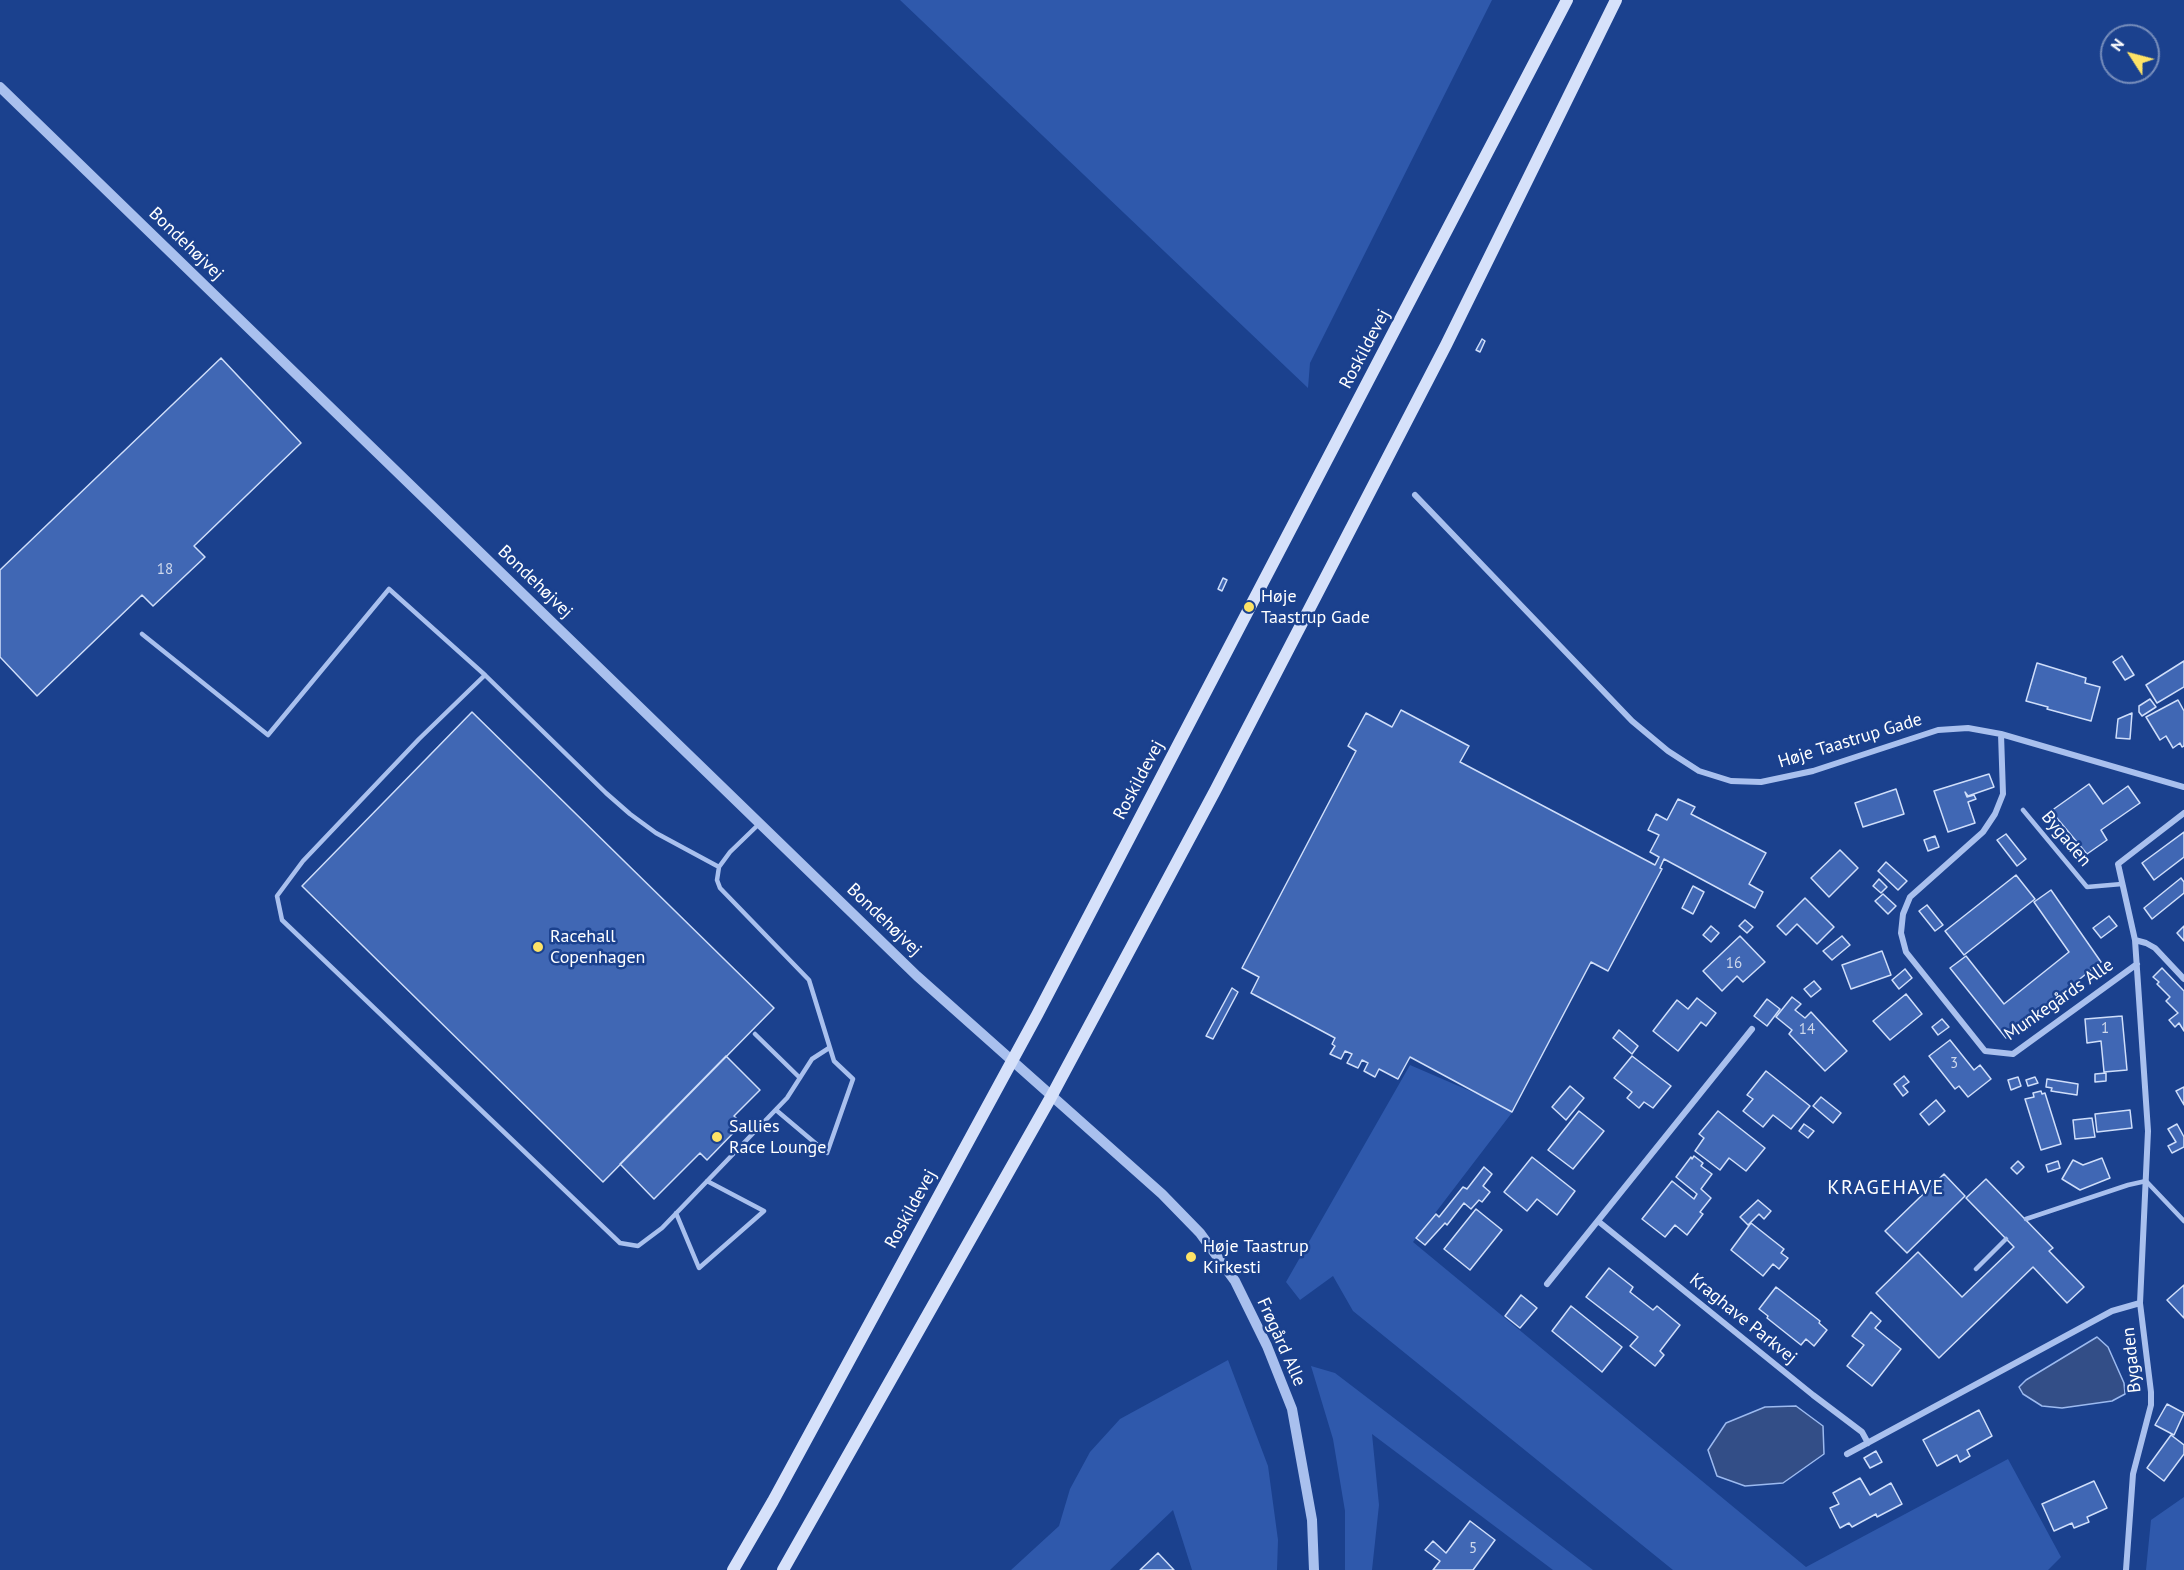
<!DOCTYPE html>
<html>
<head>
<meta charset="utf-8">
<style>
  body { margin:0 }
  #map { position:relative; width:2184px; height:1570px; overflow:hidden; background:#1b418e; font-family:"PT Sans",sans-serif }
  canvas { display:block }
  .north { position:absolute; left:2100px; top:24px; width:60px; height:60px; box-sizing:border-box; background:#1b418e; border:2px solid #768dbb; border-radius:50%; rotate:306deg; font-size:16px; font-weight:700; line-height:24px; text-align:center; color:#fff }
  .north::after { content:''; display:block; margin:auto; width:21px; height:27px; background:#fee366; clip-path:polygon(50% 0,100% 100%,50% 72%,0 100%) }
</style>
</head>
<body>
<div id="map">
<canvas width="2184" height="1570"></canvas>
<div class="north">N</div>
</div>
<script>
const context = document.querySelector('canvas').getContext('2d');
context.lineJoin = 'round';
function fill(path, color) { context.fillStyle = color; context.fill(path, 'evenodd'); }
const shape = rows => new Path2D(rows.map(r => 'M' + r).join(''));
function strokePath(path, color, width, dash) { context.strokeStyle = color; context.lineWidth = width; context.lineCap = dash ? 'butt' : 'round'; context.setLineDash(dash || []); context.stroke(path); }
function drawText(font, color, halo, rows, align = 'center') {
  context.font = font + ' "PT Sans",sans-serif'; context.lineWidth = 5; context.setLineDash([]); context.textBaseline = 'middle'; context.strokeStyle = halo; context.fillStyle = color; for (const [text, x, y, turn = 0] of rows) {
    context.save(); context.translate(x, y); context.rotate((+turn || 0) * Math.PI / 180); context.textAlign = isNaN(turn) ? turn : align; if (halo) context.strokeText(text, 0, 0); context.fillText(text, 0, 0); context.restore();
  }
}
fill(shape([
  [900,0,1492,0,1310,363,1308,388],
  [1410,1065,1514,1110,1413,1242,1806,1567,2008,1459,2061,1557,2048,1570,1673,1570,1353,1311,1333,1276,1300,1300,1286,1282],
  [1228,1360,1268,1466,1278,1540,1277,1570,1192,1570,1173,1510,1110,1570,1011,1570,1059,1526,1070,1489,1090,1452,1120,1419],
  [1311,1366,1335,1373,1593,1570,1553,1570,1372,1434,1379,1505,1372,1570,1345,1570,1345,1511,1333,1439],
  [2184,1497,2184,1570,2146,1570,2151,1520]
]), '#2f59ac');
const water = shape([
  [2097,1337,2108,1347,2124,1383,2125,1394,2112,1401,2062,1408,2042,1406,2023,1394,2019,1387,2026,1380,2097,1337],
  [1796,1406,1823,1426,1824,1454,1783,1483,1745,1486,1717,1476,1708,1450,1726,1423,1765,1407,1796,1406]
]);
fill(water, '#334e87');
strokePath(water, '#9cbaf0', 1.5);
const building = shape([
  [1482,339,1485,341,1480,352,1476,350,1482,339],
  [221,358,301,443,194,546,205,557,153,606,142,595,37,696,0,657,0,570,221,358],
  [1223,578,1227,580,1222,591,1218,589,1223,578],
  [2122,656,2134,675,2125,680,2113,662,2122,656],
  [2184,661,2184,687,2157,703,2146,685,2184,661],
  [2037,663,2086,678,2085,683,2100,687,2091,721,2047,709,2048,707,2026,701,2037,663],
  [2150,699,2156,707,2142,716,2139,712,2139,706,2150,699],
  [2178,700,2184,711,2184,746,2182,747,2180,743,2173,748,2166,736,2160,740,2146,717,2178,700],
  [1401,710,1469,746,1460,762,1655,865,1659,857,1650,852,1659,835,1648,830,1656,814,1667,820,1678,799,1695,807,1691,814,1766,853,1749,884,1763,892,1755,908,1664,859,1660,868,1662,869,1608,971,1591,962,1512,1112,1410,1057,1398,1079,1379,1069,1375,1077,1364,1071,1368,1063,1362,1060,1358,1068,1347,1063,1352,1054,1345,1051,1341,1059,1330,1054,1335,1046,1332,1044,1335,1038,1251,993,1259,977,1242,968,1356,751,1348,746,1366,713,1392,727,1401,710],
  [472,712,774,1008,603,1182,302,886,472,712],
  [2132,713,2130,739,2116,738,2118,719,2132,713],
  [1989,774,1994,787,1968,796,1965,792,1967,797,1974,795,1976,799,1968,802,1975,823,1948,832,1934,791,1989,774],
  [2089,784,2103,804,2128,786,2140,803,2101,830,2107,840,2087,854,2051,811,2089,784],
  [1896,789,1904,814,1863,827,1855,803,1896,789],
  [2184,832,2184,857,2154,880,2142,863,2184,832],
  [2006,834,2026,859,2017,866,1997,840,2006,834],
  [1935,836,1939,847,1928,851,1924,840,1935,836],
  [1840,850,1858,868,1829,897,1811,878,1840,850],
  [1886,862,1907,881,1898,890,1878,871,1886,862],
  [2016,875,2035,899,1964,955,1945,931,2016,875],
  [2181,878,2184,882,2184,893,2152,919,2144,908,2181,878],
  [1879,879,1887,887,1881,893,1873,886,1879,879],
  [1693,886,1704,892,1693,914,1682,908,1693,886],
  [2051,890,2101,962,2006,1038,1950,968,1966,956,2004,1004,2069,952,2034,902,2051,890],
  [1883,894,1896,906,1888,914,1875,901,1883,894],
  [1805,898,1834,927,1817,944,1797,924,1786,935,1777,926,1805,898],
  [1927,905,1943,925,1935,931,1919,911,1927,905],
  [2109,916,2117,926,2101,938,2093,928,2109,916],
  [1745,920,1753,927,1747,933,1739,926,1745,920],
  [1711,926,1719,933,1711,942,1703,935,1711,926],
  [2184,926,2184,941,2177,933,2184,926],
  [1740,936,1765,962,1743,982,1737,976,1722,991,1703,971,1740,936],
  [1842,936,1850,945,1832,960,1823,951,1842,936],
  [1882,951,1891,975,1851,989,1842,965,1882,951],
  [2162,968,2184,991,2184,1031,2179,1023,2175,1027,2169,1020,2178,1013,2166,1001,2170,997,2157,984,2159,982,2153,977,2162,968],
  [1905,969,1912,978,1899,989,1892,980,1905,969],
  [1814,981,1821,989,1811,997,1804,989,1814,981],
  [1232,988,1238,992,1213,1039,1206,1036,1232,988],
  [1906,994,1922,1014,1890,1040,1873,1021,1906,994],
  [1792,997,1801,1004,1795,1010,1805,1018,1811,1012,1847,1051,1825,1071,1789,1034,1792,1030,1776,1017,1792,997],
  [1697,998,1716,1013,1706,1026,1701,1022,1678,1051,1653,1031,1677,1000,1688,1009,1697,998],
  [1767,999,1780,1009,1767,1026,1754,1016,1767,999],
  [2122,1016,2127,1070,2104,1072,2101,1041,2087,1043,2085,1019,2122,1016],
  [1942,1019,1949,1027,1938,1035,1932,1027,1942,1019],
  [1619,1030,1638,1046,1632,1054,1613,1038,1619,1030],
  [1950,1040,1974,1070,1980,1065,1991,1079,1968,1097,1959,1086,1955,1089,1929,1056,1950,1040],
  [726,1056,760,1090,734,1116,742,1124,707,1160,700,1153,654,1199,620,1164,726,1056],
  [1632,1056,1671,1086,1653,1108,1644,1102,1639,1108,1627,1098,1632,1092,1614,1078,1632,1056],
  [1766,1071,1810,1106,1791,1129,1773,1115,1763,1127,1743,1111,1753,1099,1747,1095,1766,1071],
  [2106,1073,2106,1081,2095,1082,2095,1074,2106,1073],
  [1904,1076,1909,1082,1903,1086,1908,1092,1903,1096,1894,1084,1904,1076],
  [2018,1077,2021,1086,2011,1090,2008,1080,2018,1077],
  [2035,1077,2038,1083,2028,1086,2026,1080,2035,1077],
  [2047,1079,2078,1084,2077,1095,2051,1091,2052,1088,2046,1087,2047,1079],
  [1570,1086,1584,1098,1566,1120,1552,1107,1570,1086],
  [2184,1087,2184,1105,2176,1091,2184,1087],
  [2041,1091,2042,1094,2045,1093,2061,1144,2041,1150,2025,1099,2034,1097,2033,1093,2041,1091],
  [1821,1097,1841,1113,1833,1123,1813,1106,1821,1097],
  [1936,1100,1945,1111,1929,1125,1920,1114,1936,1100],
  [2130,1110,2132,1128,2097,1132,2095,1114,2130,1110],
  [1579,1111,1604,1131,1573,1169,1548,1150,1579,1111],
  [1718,1111,1765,1148,1746,1171,1729,1158,1720,1170,1695,1151,1704,1138,1699,1134,1718,1111],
  [2092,1118,2095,1137,2075,1139,2073,1120,2092,1118],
  [1804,1124,1814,1131,1808,1138,1799,1131,1804,1124],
  [2177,1124,2184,1137,2184,1147,2172,1153,2168,1146,2176,1142,2168,1129,2177,1124],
  [1694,1156,1703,1163,1701,1166,1712,1174,1701,1189,1711,1198,1700,1212,1703,1214,1687,1235,1675,1225,1665,1237,1642,1219,1672,1181,1694,1199,1697,1194,1676,1177,1691,1157,1692,1159,1694,1156],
  [1532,1157,1575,1191,1557,1215,1537,1199,1527,1211,1504,1192,1532,1157],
  [2102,1158,2110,1178,2080,1190,2062,1179,2073,1160,2083,1165,2102,1158],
  [2018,1161,2024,1167,2017,1174,2011,1168,2018,1161],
  [2058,1161,2060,1168,2048,1172,2046,1165,2058,1161],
  [1484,1167,1492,1174,1483,1186,1490,1192,1482,1202,1479,1200,1471,1209,1464,1203,1447,1225,1445,1223,1425,1245,1416,1238,1436,1214,1439,1217,1463,1187,1467,1189,1484,1167],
  [1944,1174,1965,1196,1907,1253,1885,1231,1944,1174],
  [1986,1179,2053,1248,2049,1251,2084,1287,2067,1303,2033,1267,1939,1358,1876,1293,1918,1252,1962,1297,2014,1247,1966,1198,1986,1179],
  [1758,1200,1771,1211,1764,1219,1759,1214,1748,1225,1740,1217,1758,1200],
  [1476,1209,1502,1230,1470,1270,1444,1249,1476,1209],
  [1751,1223,1784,1249,1781,1253,1788,1258,1779,1269,1773,1264,1763,1276,1731,1250,1751,1223],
  [1609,1268,1633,1287,1630,1292,1653,1310,1657,1306,1680,1325,1660,1351,1664,1355,1655,1366,1630,1346,1638,1337,1586,1297,1609,1268],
  [2184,1285,2184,1318,2167,1300,2184,1285],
  [1776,1287,1820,1321,1819,1323,1827,1330,1814,1346,1806,1339,1801,1345,1767,1318,1768,1316,1759,1309,1776,1287],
  [1521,1295,1537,1308,1520,1328,1505,1316,1521,1295],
  [1571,1306,1622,1347,1602,1372,1552,1331,1571,1306],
  [1871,1312,1881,1321,1875,1328,1901,1349,1872,1386,1847,1366,1864,1345,1852,1336,1871,1312],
  [2167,1404,2184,1413,2174,1435,2155,1425,2167,1404],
  [1979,1410,1992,1436,1967,1450,1970,1456,1960,1462,1957,1455,1937,1466,1923,1440,1979,1410],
  [2171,1435,2184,1445,2184,1454,2164,1481,2147,1468,2171,1435],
  [1876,1451,1882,1462,1870,1468,1864,1458,1876,1451],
  [1860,1478,1870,1495,1891,1483,1902,1504,1877,1517,1876,1514,1852,1527,1849,1523,1840,1528,1830,1508,1839,1504,1833,1493,1860,1478],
  [2094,1481,2107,1508,2087,1517,2089,1522,2074,1528,2072,1523,2054,1531,2042,1504,2094,1481],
  [1470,1521,1495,1540,1473,1570,1433,1570,1440,1561,1425,1550,1433,1541,1446,1553,1470,1521],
  [1158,1553,1174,1570,1140,1570,1158,1553]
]);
fill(building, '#4067b4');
strokePath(building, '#cfdefa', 1.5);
strokePath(shape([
  [142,634,268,735,389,589,485,675],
  [2023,810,2087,887,2122,884],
  [759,824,730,852,719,867,717,880,720,888,809,980,834,1061,853,1079,827,1153,776,1110],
  [719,867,656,833,630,814,606,793,485,675,419,739,303,861,277,896,282,920,620,1243,638,1246,662,1228,787,1098,812,1059,829,1048],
  [755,1034,800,1078],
  [676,1213,699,1268,764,1211,707,1181],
  [2026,1219,2128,1185,2146,1181,2184,1221],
  [1976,1269,2006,1239]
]), '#a9c0ee', 4.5);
strokePath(shape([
  [1415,495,1632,721,1668,751,1699,771,1731,781,1761,782,1813,771,1938,730,1968,728,2001,734,2184,787],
  [2001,734,2003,794,1995,814,1983,832,1910,897,1903,914,1901,933,1906,952,1985,1051,2013,1054,2137,964],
  [2135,940,2146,943,2155,948,2184,979],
  [1598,1221,1813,1395,1862,1432,1868,1443],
  [1547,1284,1752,1029],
  [1847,1454,2112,1311,2140,1303],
  [2126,1570,2133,1474,2151,1405,2151,1392,2140,1303,2148,1131,2135,940,2118,864,2184,813]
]), '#a9c0ee', 6);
strokePath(shape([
  [0,87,917,976,1162,1194,1200,1233,1235,1281,1267,1346,1292,1409,1312,1520,1314,1570]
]), '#a9c0ee', 10);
strokePath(shape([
  [733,1570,773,1501,1037,1015,1567,0],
  [783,1570,1051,1097,1216,789,1446,345,1616,0]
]), '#d6e1fa', 12);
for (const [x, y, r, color] of [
  [1249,607,6,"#fee366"],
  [538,947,6,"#fee366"],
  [717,1137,6,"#fee366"],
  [1191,1257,6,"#fee366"]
]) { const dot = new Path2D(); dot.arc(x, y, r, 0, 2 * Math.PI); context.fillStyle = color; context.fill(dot); strokePath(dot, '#1b418e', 2); }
drawText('15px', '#cfd9ec', null, [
  ["18",165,570],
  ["16",1734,964],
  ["1",2105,1029],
  ["14",1807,1030],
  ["3",1954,1064],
  ["5",1473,1549]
]);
drawText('18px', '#fff', '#1b418e', [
  ["Bondehøjvej",186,244,44],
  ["Roskildevej",1365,349,-62],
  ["Bondehøjvej",535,582,44],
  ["Høje Taastrup Gade",1850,741,-17],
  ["Roskildevej",1139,780,-62],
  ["Bygaden",2066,839,50],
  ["Bondehøjvej",884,920,44],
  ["Munkegårds Alle",2059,1000,-35],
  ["Roskildevej",911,1209,-61],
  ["Kraghave Parkvej",1743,1319,39],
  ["Frøgård Alle",1281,1342,66],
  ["Bygaden",2132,1360,-96]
]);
drawText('18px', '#fff', '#1b418e', [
  ["Høje",1261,597],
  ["Taastrup Gade",1261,618],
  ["Racehall",550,937],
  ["Copenhagen",550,958],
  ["Sallies",729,1127],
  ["Race Lounge",729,1148],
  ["Høje Taastrup",1203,1247],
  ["Kirkesti",1203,1268]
], 'left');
context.letterSpacing = '1.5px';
drawText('20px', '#fff', '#1b418e', [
  ["KRAGEHAVE",1886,1188]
]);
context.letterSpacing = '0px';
</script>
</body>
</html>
